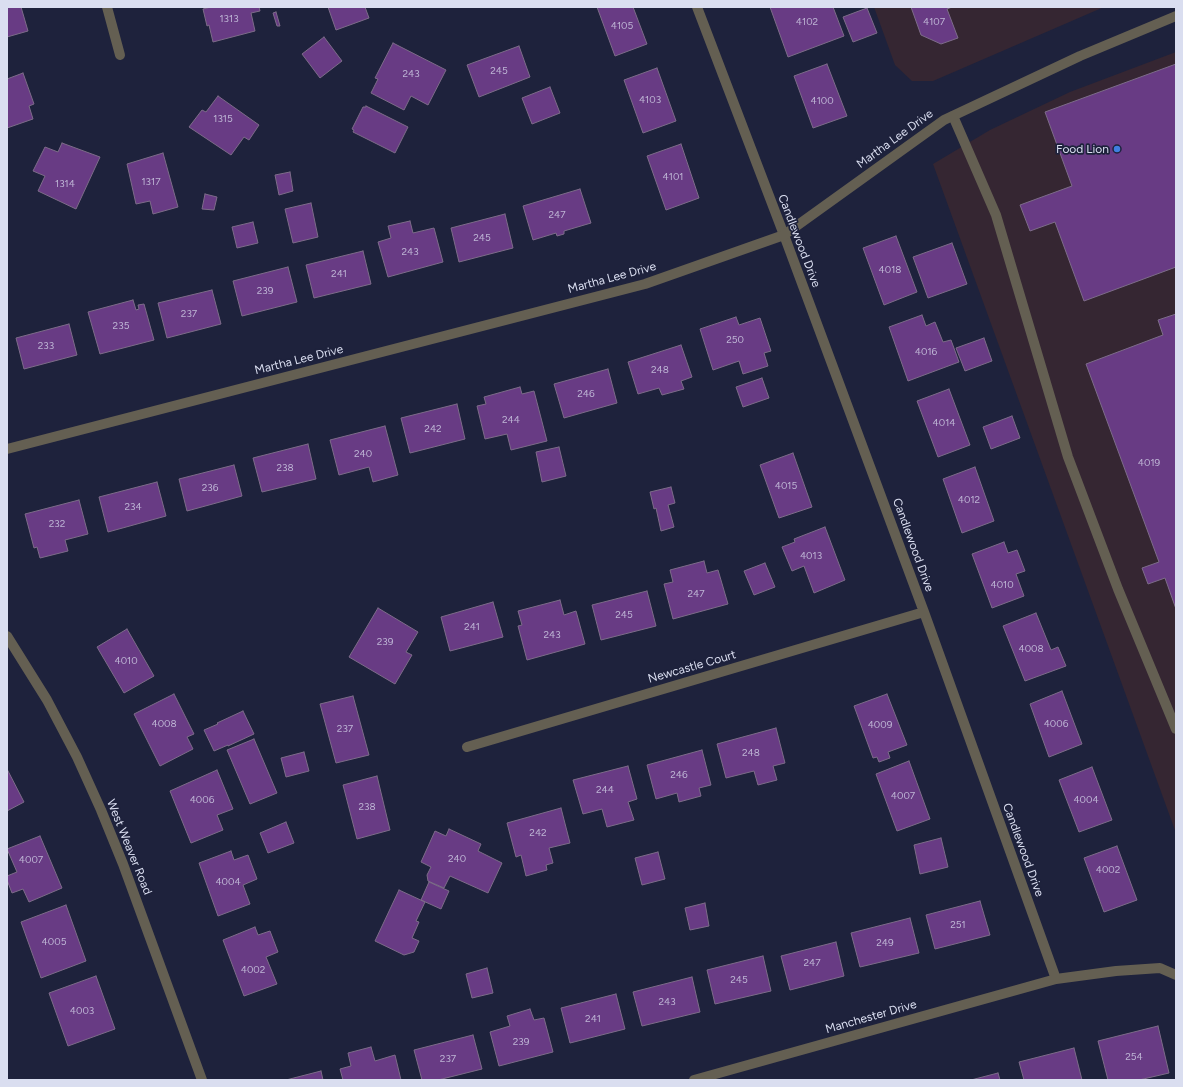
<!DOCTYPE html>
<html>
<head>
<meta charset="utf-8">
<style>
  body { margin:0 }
  #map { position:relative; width:1183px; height:1087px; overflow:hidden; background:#1e223c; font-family:Figtree,sans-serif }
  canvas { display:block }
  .frame { position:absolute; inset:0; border:8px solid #dadef0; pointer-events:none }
</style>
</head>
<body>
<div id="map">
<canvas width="1183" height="1087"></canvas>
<div class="frame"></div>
</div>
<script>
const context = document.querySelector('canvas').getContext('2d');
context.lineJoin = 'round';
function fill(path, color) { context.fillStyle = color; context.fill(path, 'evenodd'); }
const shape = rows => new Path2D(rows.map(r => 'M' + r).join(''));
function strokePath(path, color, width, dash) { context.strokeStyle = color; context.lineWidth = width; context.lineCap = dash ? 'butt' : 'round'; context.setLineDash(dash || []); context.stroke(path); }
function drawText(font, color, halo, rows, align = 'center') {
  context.font = font + ' Figtree,sans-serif'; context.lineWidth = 3.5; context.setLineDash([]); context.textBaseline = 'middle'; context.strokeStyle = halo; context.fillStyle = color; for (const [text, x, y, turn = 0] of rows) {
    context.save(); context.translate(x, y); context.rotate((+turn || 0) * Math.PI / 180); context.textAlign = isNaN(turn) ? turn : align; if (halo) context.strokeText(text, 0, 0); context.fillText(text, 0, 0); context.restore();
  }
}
fill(shape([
  [874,7,1104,7,933,81,912,81,895,65],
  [1176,52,1176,833,933,164,990,130,1070,92]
]), '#352632');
const building = shape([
  [7,7,21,7,28,31,7,37,7,7],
  [211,7,259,7,260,11,251,13,255,31,213,42,209,25,207,26,203,9,211,7],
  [328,7,365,7,369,18,336,30,328,7],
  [597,7,633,7,647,44,615,56,597,7],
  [770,7,833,7,844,36,788,57,770,7],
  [911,7,952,7,947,9,958,38,941,44,921,35,911,7],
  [867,8,877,33,853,42,843,17,867,8],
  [276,12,280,26,277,26,273,13,276,12],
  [324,37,342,61,320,78,302,54,324,37],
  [393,43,446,70,428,105,411,96,404,110,371,93,378,79,375,78,393,43],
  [519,46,530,77,479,97,467,65,519,46],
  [827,64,847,116,813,128,794,76,827,64],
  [1176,64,1176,267,1084,301,1055,222,1030,231,1020,205,1072,186,1045,112,1176,64],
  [657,68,676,121,643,133,624,80,657,68],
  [23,73,34,104,29,106,33,119,7,128,7,79,23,73],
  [550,87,560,113,532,124,522,98,550,87],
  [218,96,259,125,249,140,244,137,231,155,189,127,202,110,206,112,218,96],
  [366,106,408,127,395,153,353,132,354,130,352,129,363,107,366,107,366,106],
  [62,143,100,157,76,209,38,191,45,176,33,171,45,147,58,152,62,143],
  [681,144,699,198,666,210,647,156,681,144],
  [163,153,178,207,153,214,150,201,136,204,127,164,163,153],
  [290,172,293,191,279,195,275,175,290,172],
  [580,189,591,223,564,231,564,234,557,236,556,233,533,240,523,206,580,189],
  [205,194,217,197,214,210,202,209,205,194],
  [311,203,318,237,293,243,285,209,311,203],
  [505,214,513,248,459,262,451,228,505,214],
  [410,221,413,233,434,228,443,262,388,277,378,242,391,238,388,226,410,221],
  [253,222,258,243,237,248,232,227,253,222],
  [896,236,917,292,884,305,863,248,896,236],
  [952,243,967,284,928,298,913,257,952,243],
  [363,251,371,284,314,298,306,265,363,251],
  [288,267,297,302,242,316,233,281,288,267],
  [212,290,221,324,167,338,158,303,212,290],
  [133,300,136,310,139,309,138,305,144,304,154,340,100,354,88,312,133,300],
  [1176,314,1176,609,1165,578,1148,584,1142,568,1159,562,1086,364,1163,335,1158,320,1176,314],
  [922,315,926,326,935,322,943,342,951,340,959,362,908,381,889,327,922,315],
  [736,317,739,325,760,318,771,351,764,353,768,366,743,374,739,361,713,370,700,329,736,317],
  [69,324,77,355,24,369,16,338,69,324],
  [984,338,992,361,965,371,956,348,984,338],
  [681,345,692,377,681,381,684,389,662,395,659,388,638,394,628,362,681,345],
  [608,369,617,403,564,418,554,384,608,369],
  [762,378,769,398,743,407,736,387,762,378],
  [520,387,522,394,534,391,547,441,511,450,507,434,485,439,477,406,486,404,484,397,520,387],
  [949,389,970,445,938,457,917,401,949,389],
  [457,404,465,439,410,453,401,418,457,404],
  [1012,416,1020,438,991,449,983,427,1012,416],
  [385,426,398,475,373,482,369,467,339,475,330,440,385,426],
  [308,444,316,479,262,492,253,458,308,444],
  [559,447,566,476,542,482,536,452,559,447],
  [793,453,812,507,779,518,760,465,793,453],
  [234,465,242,496,187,511,179,479,234,465],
  [975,467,994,521,962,533,943,479,975,467],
  [157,482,166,516,108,532,99,497,157,482],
  [671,487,675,503,668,505,674,527,661,531,656,508,654,509,650,492,671,487],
  [79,500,88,534,65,540,68,551,40,558,37,547,34,548,25,514,79,500],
  [825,527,845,580,814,593,804,566,792,571,782,547,795,542,794,539,825,527],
  [1004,542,1008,553,1017,550,1025,571,1016,574,1024,596,992,608,972,554,1004,542],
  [704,561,707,573,718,570,728,604,673,619,664,584,673,582,670,570,704,561],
  [765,563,775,587,754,595,744,571,765,563],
  [647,591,656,626,601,640,592,605,647,591],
  [560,600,564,615,576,611,585,644,527,660,518,626,522,625,518,611,560,600],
  [493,602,503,637,450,651,441,617,493,602],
  [378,608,418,632,406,652,412,655,395,684,349,657,378,608],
  [1036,613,1051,650,1058,647,1066,666,1025,681,1003,626,1036,613],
  [127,629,154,676,124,693,97,647,127,629],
  [1062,691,1082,744,1049,757,1030,704,1062,691],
  [174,694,194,734,187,737,193,749,160,766,134,714,174,694],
  [887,694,907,745,888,752,890,758,879,762,877,757,873,758,854,706,887,694],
  [353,696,369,755,336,763,320,704,353,696],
  [243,711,254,734,228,746,228,745,214,751,204,730,218,724,217,723,243,711],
  [776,728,785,763,773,766,777,780,758,785,754,771,726,778,717,744,776,728],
  [254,739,277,793,250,804,227,750,254,739],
  [702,750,711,785,699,788,701,796,679,802,677,793,656,799,647,765,702,750],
  [304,752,309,771,286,777,281,758,304,752],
  [909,761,930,819,897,831,876,774,909,761],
  [628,766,637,799,628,802,634,820,607,827,602,809,583,814,573,780,628,766],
  [1092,767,1112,820,1079,832,1059,780,1092,767],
  [7,769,24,802,7,811,7,769],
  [217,770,233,809,217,815,223,830,191,843,170,791,217,770],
  [377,776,390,830,357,839,343,785,377,776],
  [561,808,570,843,549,848,553,863,546,865,547,870,526,876,521,855,516,857,507,823,561,808],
  [286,822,294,843,268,853,260,833,286,822],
  [449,829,481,844,478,851,502,863,488,893,450,876,444,888,428,881,427,875,431,867,421,862,435,831,446,836,449,829],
  [40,836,62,888,29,902,23,889,12,893,7,880,7,876,17,872,7,849,40,836],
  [941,838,948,867,920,874,914,845,941,838],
  [1117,846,1137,900,1104,912,1084,858,1117,846],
  [231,851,234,860,248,855,257,879,243,885,250,904,218,916,199,863,231,851],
  [658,852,665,879,642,885,635,858,658,852],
  [429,882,449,891,441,909,421,900,429,882],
  [399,890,425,902,416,921,419,922,412,938,419,941,414,952,404,955,375,941,399,890],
  [980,901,990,935,935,949,926,915,980,901],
  [705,903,709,926,690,930,685,908,705,903],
  [66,905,86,961,41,978,21,922,66,905],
  [910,918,919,953,860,967,851,933,910,918],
  [255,927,258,935,270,931,278,952,266,957,277,984,244,996,223,940,255,927],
  [836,942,844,976,790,990,781,956,836,942],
  [763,956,771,991,715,1004,707,970,763,956],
  [487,968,493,993,472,998,466,974,487,968],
  [96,976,115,1029,68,1046,49,993,96,976],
  [692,977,700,1012,642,1026,633,992,692,977],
  [616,994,625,1029,570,1043,561,1008,616,994],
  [530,1009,534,1020,544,1018,553,1052,499,1066,490,1032,510,1026,507,1016,530,1009],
  [1158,1026,1169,1073,1139,1080,1108,1080,1098,1041,1158,1026],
  [473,1035,482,1069,438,1080,422,1080,414,1050,473,1035],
  [371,1047,375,1061,395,1055,401,1080,343,1080,340,1069,351,1066,348,1053,371,1047],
  [1074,1048,1082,1080,1024,1080,1019,1062,1074,1048],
  [321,1071,323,1080,286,1080,321,1071],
  [998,1073,1000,1080,971,1080,998,1073]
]);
fill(building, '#683b84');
strokePath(building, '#7d6c89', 1);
strokePath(shape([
  [953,116,996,215,1068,457,1118,589,1176,729]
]), '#645f52', 10);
strokePath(shape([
  [107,7,120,55],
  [697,7,784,235,924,612,1056,979],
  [467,747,924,612],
  [694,1080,1056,979,1116,971,1160,968,1176,975]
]), '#645f52', 10);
strokePath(shape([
  [7,449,645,284,784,235,944,120,1080,56,1176,16],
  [7,636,47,700,77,757,101,810,123,864,202,1080]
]), '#645f52', 10);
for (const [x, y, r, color] of [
  [1117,149,4,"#3f7fe0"]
]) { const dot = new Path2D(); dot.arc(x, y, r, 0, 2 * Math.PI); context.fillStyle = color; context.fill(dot); strokePath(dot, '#1e223c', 1.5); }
drawText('10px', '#beb5d5', null, [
  ["1313",229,19],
  ["4102",807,22],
  ["4107",934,22],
  ["4105",622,26],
  ["245",499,71],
  ["243",411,74],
  ["4103",650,100],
  ["4100",822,101],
  ["1315",223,119],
  ["4101",673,177],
  ["1317",151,182],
  ["1314",65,184],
  ["247",557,215],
  ["245",482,238],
  ["243",410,252],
  ["4018",890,270],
  ["241",339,274],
  ["239",265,291],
  ["237",189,314],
  ["235",121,326],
  ["250",735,340],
  ["233",46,346],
  ["4016",926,352],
  ["248",660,370],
  ["246",586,394],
  ["244",511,420],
  ["4014",944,423],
  ["242",433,429],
  ["240",363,454],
  ["4019",1149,463],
  ["238",285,468],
  ["4015",786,486],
  ["236",210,488],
  ["4012",969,500],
  ["234",133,507],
  ["232",57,524],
  ["4013",811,556],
  ["4010",1002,585],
  ["247",696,594],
  ["245",624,615],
  ["241",472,627],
  ["243",552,635],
  ["239",385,642],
  ["4008",1031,649],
  ["4010",126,661],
  ["4008",164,724],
  ["4006",1056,724],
  ["4009",880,725],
  ["237",345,729],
  ["248",751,753],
  ["246",679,775],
  ["244",605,790],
  ["4007",903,796],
  ["4006",202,800],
  ["4004",1086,800],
  ["238",367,807],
  ["242",538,833],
  ["240",457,859],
  ["4007",31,860],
  ["4002",1108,870],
  ["4004",228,882],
  ["251",958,925],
  ["4005",54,942],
  ["249",885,943],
  ["247",812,963],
  ["4002",253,970],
  ["245",739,980],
  ["243",667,1002],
  ["4003",82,1011],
  ["241",593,1019],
  ["239",521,1042],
  ["254",1134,1057],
  ["237",448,1059]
]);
drawText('12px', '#dadef0', '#1e223c', [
  ["Martha Lee Drive",895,139,-36],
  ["Candlewood Drive",799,241,69],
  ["Martha Lee Drive",612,278,-15],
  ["Martha Lee Drive",299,360,-14],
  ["Candlewood Drive",913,545,70],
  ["Newcastle Court",692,667,-16],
  ["West Weaver Road",129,847,68],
  ["Candlewood Drive",1023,850,70],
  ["Manchester Drive",871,1017,-16]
]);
drawText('12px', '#dadef0', '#1e223c', [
  ["Food Lion",1109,149]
], 'right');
</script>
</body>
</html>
